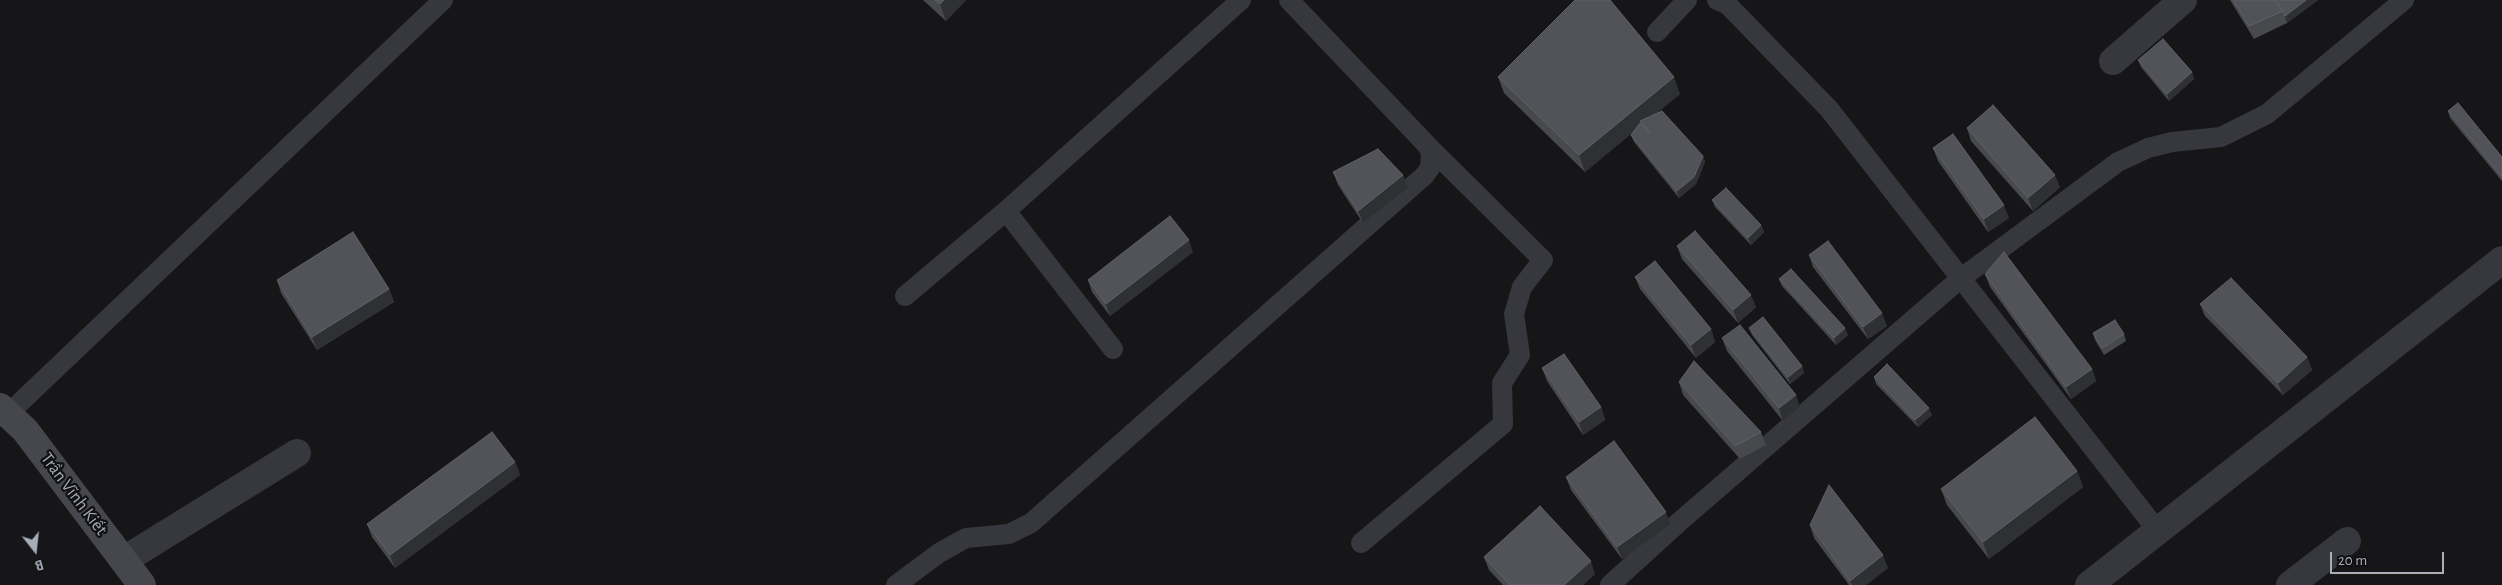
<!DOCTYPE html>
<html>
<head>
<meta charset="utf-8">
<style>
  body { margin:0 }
  #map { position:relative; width:2502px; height:585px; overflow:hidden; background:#161618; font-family:"Alegreya Sans",sans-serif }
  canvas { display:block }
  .north { position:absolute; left:10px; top:525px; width:50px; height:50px; -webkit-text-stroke:4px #111113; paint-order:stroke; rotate:164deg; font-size:14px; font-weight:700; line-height:20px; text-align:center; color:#a8adb8 }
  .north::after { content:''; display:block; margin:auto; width:18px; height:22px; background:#a8adb8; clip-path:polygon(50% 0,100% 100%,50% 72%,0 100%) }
  .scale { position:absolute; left:2330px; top:552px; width:114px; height:22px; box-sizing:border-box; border:2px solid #a8adb8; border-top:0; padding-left:6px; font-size:15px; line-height:18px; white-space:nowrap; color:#a8adb8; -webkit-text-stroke:4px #111113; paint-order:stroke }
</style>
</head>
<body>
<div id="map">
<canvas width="2502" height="585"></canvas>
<div class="north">B</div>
<div class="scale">20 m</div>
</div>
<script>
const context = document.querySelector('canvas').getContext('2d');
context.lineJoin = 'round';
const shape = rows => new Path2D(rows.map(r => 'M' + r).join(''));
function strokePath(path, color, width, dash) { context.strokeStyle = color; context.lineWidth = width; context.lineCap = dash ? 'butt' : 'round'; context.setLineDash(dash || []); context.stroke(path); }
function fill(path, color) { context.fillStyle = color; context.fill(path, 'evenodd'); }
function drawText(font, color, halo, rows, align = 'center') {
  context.font = font + ' "Alegreya Sans",sans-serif'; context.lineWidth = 4.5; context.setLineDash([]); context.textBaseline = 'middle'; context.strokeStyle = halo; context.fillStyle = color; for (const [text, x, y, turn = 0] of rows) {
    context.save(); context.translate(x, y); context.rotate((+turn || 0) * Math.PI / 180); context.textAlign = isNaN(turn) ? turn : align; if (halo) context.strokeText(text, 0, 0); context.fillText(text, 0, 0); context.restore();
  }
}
strokePath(shape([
  [1717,0,1728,5,1829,109,2157,530],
  [1657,32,1687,0],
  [1006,211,1241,0],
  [905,296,1006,211,1113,349],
  [8,414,443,0],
  [1361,543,1503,424,1502,383,1520,355,1514,314,1522,287,1543,260,1427,145],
  [896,585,939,553,966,538,1009,534,1031,523,1425,175,1430,168,1431,152,1426,144,1289,0],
  [1610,585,1678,523,1960,279,2118,162,2148,148,2172,142,2221,137,2267,114,2404,0]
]), '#37383d', 20);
strokePath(shape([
  [2113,61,2183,0],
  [124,560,297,453],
  [2089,585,2502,260],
  [2290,585,2347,541]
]), '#37383d', 28);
strokePath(shape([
  [0,407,25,430,142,585]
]), '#45474d', 28);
fill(shape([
  [923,0,966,0,946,21],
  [2230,0,2318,0,2287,23,2254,39],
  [2138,60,2192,72,2194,79,2169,101,2141,67],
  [1498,77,1680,94,1656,113,1703,156,1705,162,1696,184,1679,198,1634,142,1631,135,1633,132,1585,172,1504,93],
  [2448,111,2502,157,2502,181,2450,118],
  [1967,128,2060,187,2033,211,1971,141],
  [1933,148,2009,218,1988,232,1938,161],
  [1333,172,1403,175,1408,188,1363,223,1338,185],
  [1712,200,1761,225,1764,232,1751,245,1715,207],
  [1677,246,1756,307,1738,323,1682,259],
  [1193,252,1110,316,1092,292,1088,280],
  [1809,255,1887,326,1868,339,1813,267],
  [1985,274,2092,369,2096,381,2071,399,1990,287],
  [1635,277,1711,329,1715,342,1696,358,1640,289],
  [1779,279,1848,335,1836,345,1782,286],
  [277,280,389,289,394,302,317,350,281,293],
  [2200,304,2307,357,2312,370,2283,395,2205,316],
  [1749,328,1802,366,1804,373,1790,384,1752,335],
  [2093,333,2124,334,2126,341,2104,355,2095,340],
  [1722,338,1800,407,1783,421,1727,351],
  [1542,368,1601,407,1605,420,1583,435,1547,381],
  [1874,377,1932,415,1918,427,1876,384],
  [1679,382,1761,432,1766,445,1740,459,1683,395],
  [515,462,520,475,395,568,372,537,367,524],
  [2077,471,2083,487,1989,559,1947,505,1941,489],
  [1566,477,1670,525,1622,559,1571,490],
  [1810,525,1888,568,1866,585,1849,585,1814,538],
  [1484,557,1595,574,1583,585,1503,585,1489,570]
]), '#47494d');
fill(shape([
  [944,0,966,0,946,21,940,4],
  [2306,0,2318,0,2287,23,2285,16],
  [2192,72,2194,79,2169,101,2167,94],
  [1674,77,1680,94,1643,125,1640,121,1641,126,1585,172,1579,155],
  [1703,156,1705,162,1696,184,1679,198,1677,191],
  [1403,175,1408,188,1363,223,1358,211],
  [2055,175,2060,187,2033,211,2028,198],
  [2004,205,2009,218,1988,232,1984,219],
  [1761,225,1764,232,1751,245,1748,238],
  [1189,240,1193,252,1110,316,1106,304],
  [389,289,394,302,317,350,312,337],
  [1751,295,1756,307,1738,323,1733,310],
  [1882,313,1887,326,1868,339,1863,327],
  [1845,328,1848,335,1836,345,1834,338],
  [1711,329,1715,342,1696,358,1691,345],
  [2307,357,2312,370,2283,395,2278,383],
  [1802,366,1804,373,1790,384,1788,377],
  [2092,369,2096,381,2071,399,2066,387],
  [1796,395,1800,407,1783,421,1779,408],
  [1601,407,1605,420,1583,435,1579,422],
  [1929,408,1932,415,1918,427,1915,420],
  [515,462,520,475,395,568,390,555],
  [2077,471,2083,487,1989,559,1983,542],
  [1666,512,1670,525,1622,559,1617,547],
  [1883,555,1888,568,1866,585,1852,585,1850,581],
  [1591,561,1595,574,1583,585,1564,585]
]), '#2f3033');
const building = shape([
  [935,0,944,0,940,4,935,0],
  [1575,0,1610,0,1674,77,1579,155,1498,77,1575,0],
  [2233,0,2275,0,2283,11,2249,26,2233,0],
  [2275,0,2306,0,2285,16,2283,11,2275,0],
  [2163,39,2192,72,2167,94,2138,60,2163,39],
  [2458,103,2502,157,2502,177,2448,111,2458,103],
  [1993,105,2055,175,2028,198,1967,128,1993,105],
  [1662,111,1703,156,1694,177,1677,191,1631,135,1640,123,1650,133,1640,121,1662,111],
  [1953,134,2004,205,1984,219,1933,148,1953,134],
  [1378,149,1403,175,1358,211,1333,172,1378,149],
  [1726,188,1761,225,1748,238,1712,200,1726,188],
  [1170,216,1189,240,1106,304,1088,280,1170,216],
  [1695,231,1751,295,1733,310,1677,246,1695,231],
  [353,232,389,289,312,337,277,280,353,232],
  [1828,241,1882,313,1863,327,1809,255,1828,241],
  [2004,252,2092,369,2066,387,1985,274,2004,252],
  [1655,261,1711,329,1691,345,1635,277,1655,261],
  [1791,269,1845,328,1834,338,1779,279,1791,269],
  [2231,278,2307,357,2278,383,2200,304,2231,278],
  [1763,317,1802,366,1788,377,1749,328,1763,317],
  [2115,320,2124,334,2102,348,2093,333,2115,320],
  [1740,325,1796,395,1779,408,1722,338,1740,325],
  [1564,354,1601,407,1579,422,1542,368,1564,354],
  [1694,361,1761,432,1735,446,1679,382,1694,361],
  [1887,364,1929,408,1915,420,1874,377,1887,364],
  [2035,417,2077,471,1983,542,1941,489,2035,417],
  [492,432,515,462,390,555,367,524,492,432],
  [1614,441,1666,512,1617,547,1566,477,1614,441],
  [1829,485,1883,555,1850,581,1810,525,1829,485],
  [1540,506,1591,561,1564,585,1510,585,1484,557,1540,506]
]);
fill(building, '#525359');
strokePath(building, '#5f6168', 1);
drawText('18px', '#a8adb8', '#111113', [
  ["Trần Vĩnh Kiết",74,494,53]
]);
</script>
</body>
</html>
